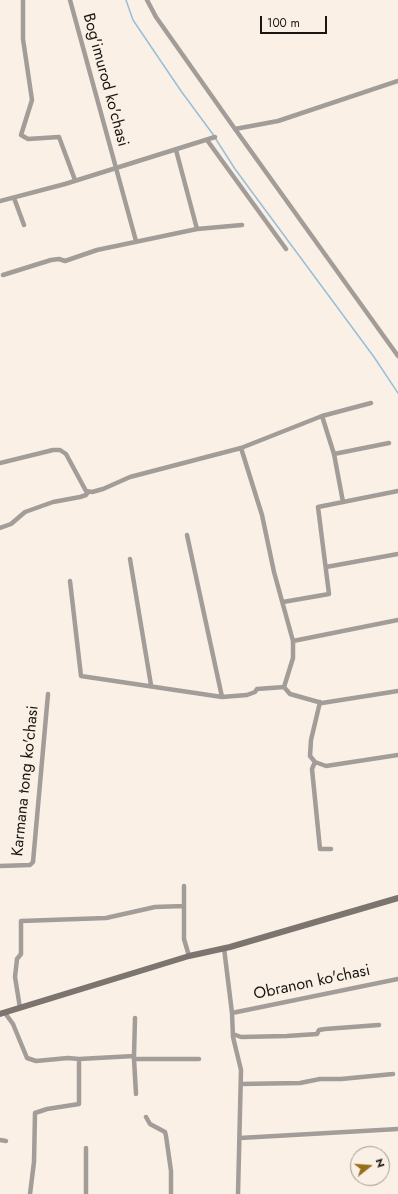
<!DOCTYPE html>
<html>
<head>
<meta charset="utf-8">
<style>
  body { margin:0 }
  #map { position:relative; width:398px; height:1194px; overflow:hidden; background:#faf0e5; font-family:Jost,sans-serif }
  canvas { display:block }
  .north { position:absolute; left:350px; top:1146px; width:40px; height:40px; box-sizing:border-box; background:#faf0e5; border:1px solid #a09991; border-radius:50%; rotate:73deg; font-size:11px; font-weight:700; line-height:16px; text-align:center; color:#1a1713 }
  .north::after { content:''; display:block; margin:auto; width:14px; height:18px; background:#957019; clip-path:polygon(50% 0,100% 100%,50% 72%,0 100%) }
  .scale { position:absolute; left:260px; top:16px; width:67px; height:18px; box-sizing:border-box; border:2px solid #1a1713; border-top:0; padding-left:5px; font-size:12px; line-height:14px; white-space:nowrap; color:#1a1713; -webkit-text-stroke:3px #faf0e5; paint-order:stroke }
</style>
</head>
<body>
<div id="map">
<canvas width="398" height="1194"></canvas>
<div class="north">N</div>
<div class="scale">100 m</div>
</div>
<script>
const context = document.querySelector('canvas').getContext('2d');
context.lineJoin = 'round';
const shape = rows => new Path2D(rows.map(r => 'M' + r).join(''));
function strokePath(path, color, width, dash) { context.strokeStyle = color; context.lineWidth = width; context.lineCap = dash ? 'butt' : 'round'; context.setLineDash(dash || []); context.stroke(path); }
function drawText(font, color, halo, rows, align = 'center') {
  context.font = font + ' Jost,sans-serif'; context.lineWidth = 3; context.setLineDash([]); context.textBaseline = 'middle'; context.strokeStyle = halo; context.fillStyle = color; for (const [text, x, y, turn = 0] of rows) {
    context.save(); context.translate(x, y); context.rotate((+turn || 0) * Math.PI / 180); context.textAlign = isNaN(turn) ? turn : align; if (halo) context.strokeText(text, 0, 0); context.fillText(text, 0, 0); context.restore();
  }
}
strokePath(shape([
  [126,0,133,20,181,91,212,133,235,169,374,357,398,393]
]), '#96bfd9', 1.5);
strokePath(shape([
  [23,0,23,39,32,100,21,135,28,139,59,137,75,180],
  [70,0,136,241],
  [147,0,156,17,235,129,398,356],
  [235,129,278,121,398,81],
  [207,140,286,249],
  [14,198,24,225],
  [0,201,65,184,215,137],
  [197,229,242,225],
  [3,275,51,260,59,259,65,261,97,250,197,229,176,150],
  [241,448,322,416,371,403],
  [334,454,389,443],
  [0,463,53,450,60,450,66,454,86,491,92,492,103,489,130,477,241,448,262,515,274,572,293,641,293,658,284,687],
  [343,502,398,491],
  [0,528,11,524,25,512,53,502,80,497,86,495,88,492],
  [187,535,222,697,247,695,255,692,257,689,284,687],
  [130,559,151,685],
  [326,567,398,554],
  [70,581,81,676,222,697],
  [283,602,329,594,318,507,343,502,334,454,322,416],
  [293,641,398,620],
  [284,687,290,694,322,703,398,691],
  [320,702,311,740,310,756,315,762,326,766,398,755],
  [315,762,312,769,320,849,331,849],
  [0,866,30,865,33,862,48,694],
  [184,886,184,939,189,956],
  [224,948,232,1013,398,979],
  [20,1008,15,977,17,959,21,954,21,921,106,918,155,907,184,906],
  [5,1013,13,1024,27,1058,36,1061,68,1058,79,1059,134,1056,135,1018],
  [232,1013,233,1037,241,1070,238,1194],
  [233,1034,241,1037,287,1036,317,1034,319,1030,325,1029,379,1025],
  [134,1056,134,1059,199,1059],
  [134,1059,136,1094],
  [241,1084,300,1083,320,1079,341,1079,393,1074],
  [146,1117,150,1124,165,1132,166,1136,171,1171,171,1194],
  [240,1138,398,1129],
  [0,1140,6,1141],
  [86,1148,86,1194],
  [30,1194,34,1162,35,1113,47,1109,79,1104,79,1059]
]), '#a29d99', 4.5);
strokePath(shape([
  [0,1014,189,956,230,947,398,898]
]), '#7c746f', 6);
drawText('16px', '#1a1713', '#faf0e5', [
  ["Bog'imurod ko'chasi",105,80,75],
  ["Karmana tong ko'chasi",26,781,-84],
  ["Obranon ko'chasi",312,983,-12]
]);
</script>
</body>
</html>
